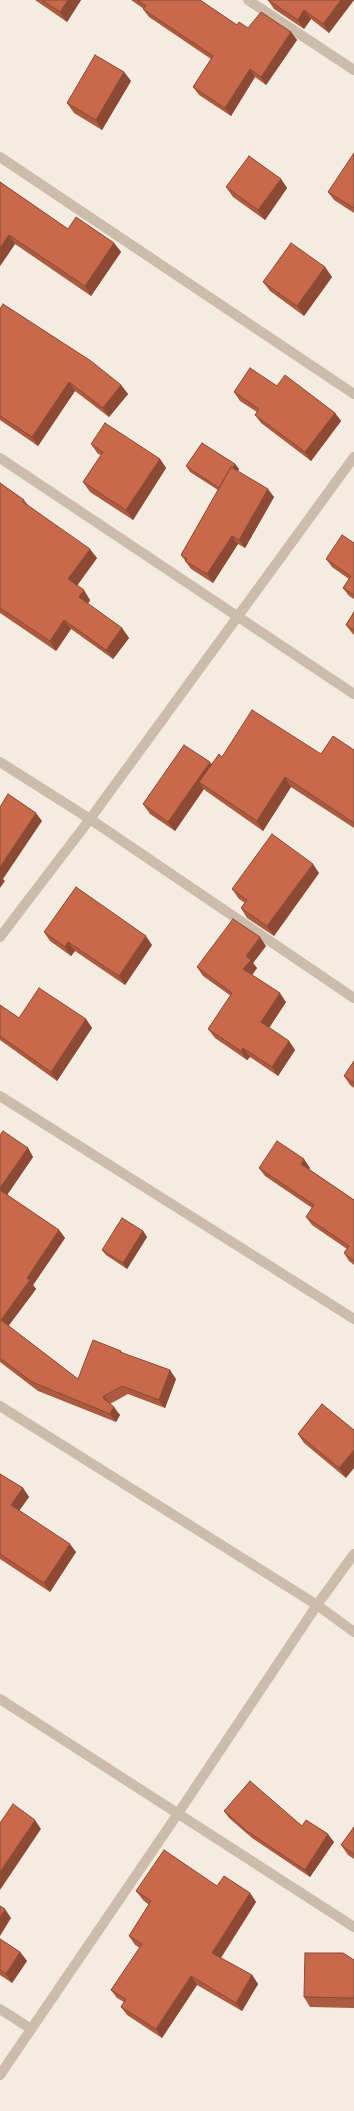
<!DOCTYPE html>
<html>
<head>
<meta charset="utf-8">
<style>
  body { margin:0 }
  canvas { display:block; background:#f4ebe1 }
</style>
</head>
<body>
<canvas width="354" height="2111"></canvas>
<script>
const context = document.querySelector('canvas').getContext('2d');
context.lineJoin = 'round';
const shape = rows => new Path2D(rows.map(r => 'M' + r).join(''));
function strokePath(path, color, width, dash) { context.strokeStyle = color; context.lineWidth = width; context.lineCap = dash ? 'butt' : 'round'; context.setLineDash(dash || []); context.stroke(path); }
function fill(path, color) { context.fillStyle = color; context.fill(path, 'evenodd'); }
strokePath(shape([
  [248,0,354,70],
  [0,157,354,394],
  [0,458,354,694],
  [0,762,90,819,354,998],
  [0,937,90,819,354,457],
  [0,1096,354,1319],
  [0,1406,317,1605,354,1632],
  [0,1699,354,1927],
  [0,2009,31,2029],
  [0,2075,177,1815,317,1605,354,1554]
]), '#cdbbac', 10);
fill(shape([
  [35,0,81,0,67,22],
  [131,0,200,0,237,25,248,28,291,32,297,40,266,85,255,77,231,116,199,95,193,87,211,59,149,17,143,9,144,9],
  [268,0,354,0,329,33,311,19,304,29,274,9],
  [124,72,131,81,102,130,74,113,67,103],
  [354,153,354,213,334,200,328,192],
  [281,179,287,188,265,220,233,197,226,187],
  [0,182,68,229,114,243,121,252,91,296,15,244,0,266],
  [325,267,332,277,304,316,270,291,263,282],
  [0,309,121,385,128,394,109,417,75,391,38,446,0,420],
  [277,386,335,413,341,421,311,461,261,423,255,415,257,412,240,401,234,392],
  [91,444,160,459,166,468,133,520,90,492,83,482,101,455,98,454],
  [235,464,239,469,238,471,274,497,245,548,238,544,213,583,191,569,181,555,218,490,190,472,186,466],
  [0,483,24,500,28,505,97,558,77,586,90,600,88,604,122,628,129,638,113,659,71,629,56,651,0,613],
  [354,543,354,599,349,596,343,588,349,579,332,567,326,559],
  [354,612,354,635,352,633,346,625],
  [354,750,354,828,291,787,263,831,206,791,204,789,175,831,150,814,143,804,211,764,222,757,321,754],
  [319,873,274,936,247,918,241,908,245,903,239,899,232,889],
  [44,932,152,945,125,985,75,951,71,956,50,941],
  [266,946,253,963,257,968,252,975,286,1002,269,1028,289,1041,295,1050,278,1076,250,1057,247,1060,215,1038,208,1029,231,996,203,976,197,967],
  [0,1005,19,1018,86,1019,92,1028,57,1081,0,1040],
  [354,1061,354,1088,350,1085,344,1076],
  [0,1135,28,1148,33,1157,7,1195,59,1230,65,1238,33,1285,36,1289,8,1326,78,1379,121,1351,123,1353,176,1379,165,1408,128,1394,110,1404,120,1415,116,1422,38,1391,0,1362],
  [259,1168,310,1168,309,1169,354,1200,354,1265,349,1261,344,1253,347,1249,312,1225,306,1217,312,1208,265,1176],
  [143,1231,147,1237,127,1269,106,1255,102,1250],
  [322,1404,346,1478,304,1443,298,1434],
  [0,1474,23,1488,29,1497,19,1510,76,1552,50,1592,0,1559],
  [224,1811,302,1826,334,1842,310,1877,252,1838,229,1818],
  [354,1827,354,1859,348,1855,341,1845],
  [217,1886,250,1893,256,1902,221,1958,252,1975,258,1984,242,2011,197,1985,162,2038,127,2015,121,2007,124,2002,117,1998,111,1990,140,1948,135,1945,129,1936,149,1905,143,1900,136,1891],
  [0,1939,20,1952,27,1961,12,1983,0,1975],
  [354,1960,354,2008,310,2007,304,1997]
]), '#ac5a40');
fill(shape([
  [68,0,81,0,67,22,60,12],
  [341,0,354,0,329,33,323,24],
  [304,10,311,19,304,29,298,20],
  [291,32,297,40,266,85,261,77],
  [250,69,255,77,231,116,225,108],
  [124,72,131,81,102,130,96,120],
  [281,179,287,188,265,220,258,210],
  [9,235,15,244,0,266,0,248],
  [114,243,121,252,91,296,85,286],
  [325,267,332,277,304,316,297,306],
  [69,382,75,391,38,446,32,437],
  [121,385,128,394,109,417,103,408],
  [335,413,341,421,311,461,305,452],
  [160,459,166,468,133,520,126,510],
  [235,464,239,469,223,493,219,488],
  [268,489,274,497,245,548,239,540],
  [232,536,238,544,213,583,207,574],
  [90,549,97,558,74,589,68,579],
  [84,590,90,600,86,607,79,597],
  [64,620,71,629,56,651,50,641],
  [122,628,129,638,113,659,106,650],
  [210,762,216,771,199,782,204,789,175,831,168,822],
  [285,777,291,787,263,831,257,821],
  [36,813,42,821,3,879,5,881,0,888,0,867],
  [313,864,319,873,274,936,267,926],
  [146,936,152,945,125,985,119,976],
  [260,937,266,946,253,963,257,968,250,978,243,969,246,956],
  [68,942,75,951,71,956,65,947],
  [280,993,286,1002,267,1031,261,1022],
  [86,1019,92,1028,57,1081,51,1072],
  [289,1041,295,1050,278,1076,272,1067],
  [243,1048,250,1057,247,1060,241,1051],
  [28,1148,33,1157,5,1198,0,1190,0,1188],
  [304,1159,310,1168,307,1172,301,1164],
  [59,1230,65,1238,33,1285,36,1289,7,1328,1,1320,27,1278],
  [143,1231,147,1237,127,1269,123,1263],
  [170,1370,176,1379,165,1408,159,1400],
  [104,1396,110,1404,103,1398],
  [114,1407,120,1415,116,1422,110,1414],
  [354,1450,354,1468,346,1478,339,1468],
  [23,1488,29,1497,17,1514,11,1505],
  [70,1544,76,1552,50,1592,44,1583],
  [35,1820,41,1829,0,1890,0,1872],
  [328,1834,334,1842,310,1877,305,1870],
  [250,1893,256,1902,218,1962,212,1953],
  [5,1909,11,1918,0,1936,0,1917],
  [20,1952,27,1961,12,1983,6,1974],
  [252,1975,258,1984,242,2011,236,2003],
  [191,1976,197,1985,162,2038,156,2029]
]), '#8c4a34');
const building = shape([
  [42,0,68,0,60,12,42,0],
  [137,0,200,0,237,25,239,22,248,28,261,12,291,32,261,77,250,69,225,108,193,87,213,56,143,9,146,6,137,0],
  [268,0,341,0,323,24,304,10,298,20,268,0],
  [95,55,124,72,96,120,67,103,95,55],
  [354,153,354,208,328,192,354,153],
  [249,156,281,179,258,210,226,187,249,156],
  [0,182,68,229,76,217,114,243,85,286,9,235,0,248,0,182],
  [291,243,325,267,297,306,263,282,291,243],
  [3,304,91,361,121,385,103,408,69,382,32,437,0,416,0,309,3,304],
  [250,368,277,386,285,375,335,413,305,452,255,415,259,409,234,392,250,368],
  [105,423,160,459,126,510,83,482,103,452,91,444,105,423],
  [202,443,235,464,232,468,231,467,219,488,186,466,202,443],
  [231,467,268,489,239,540,232,536,207,574,185,561,187,559,181,555,231,467],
  [0,483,24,500,23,502,90,549,68,579,84,590,79,597,122,628,106,650,64,620,50,641,0,608,0,483],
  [342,535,354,543,354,595,343,588,351,576,326,559,342,535],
  [354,612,354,630,346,625,354,612],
  [252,710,321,754,333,736,354,750,354,823,285,777,257,821,199,782,219,754,222,757,252,710],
  [184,745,210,762,168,822,143,804,184,745],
  [8,794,36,813,0,867,0,807,8,794],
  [272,834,313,864,267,926,241,908,247,900,232,889,272,834],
  [76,887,146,936,119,976,68,942,65,947,44,932,76,887],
  [233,919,260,937,246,956,251,960,243,969,280,993,261,1022,289,1041,272,1067,243,1048,241,1051,208,1029,232,993,197,967,233,919],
  [39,988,86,1019,51,1072,0,1036,0,1005,19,1018,39,988],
  [354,1061,354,1083,344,1076,354,1061],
  [3,1131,28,1148,0,1188,0,1135,3,1131],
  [277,1141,304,1159,301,1164,354,1200,354,1261,344,1253,349,1246,306,1217,314,1205,259,1168,277,1141],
  [0,1190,59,1230,27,1278,30,1280,1,1320,78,1379,93,1340,121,1351,120,1352,170,1370,159,1400,122,1386,104,1396,103,1398,114,1407,110,1414,32,1382,0,1358,0,1190],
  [122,1218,143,1231,123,1263,102,1250,122,1218],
  [322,1404,354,1430,354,1450,339,1468,298,1434,322,1404],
  [0,1474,23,1488,11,1505,70,1544,44,1583,0,1554,0,1474],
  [250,1781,302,1826,306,1820,328,1834,305,1870,247,1831,224,1811,250,1781],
  [13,1804,35,1820,0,1872,0,1823,13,1804],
  [354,1827,354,1854,341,1845,354,1827],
  [164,1850,217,1886,224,1876,250,1893,212,1953,252,1975,236,2003,191,1976,156,2029,121,2007,126,1999,111,1990,142,1944,129,1936,151,1901,136,1891,164,1850],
  [0,1906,5,1909,0,1917,0,1906],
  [0,1939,20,1952,6,1974,0,1970,0,1939],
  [305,1953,343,1953,354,1960,354,1998,304,1997,305,1953]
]);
fill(building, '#c8694b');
strokePath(building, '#8c4a34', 1);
</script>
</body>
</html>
